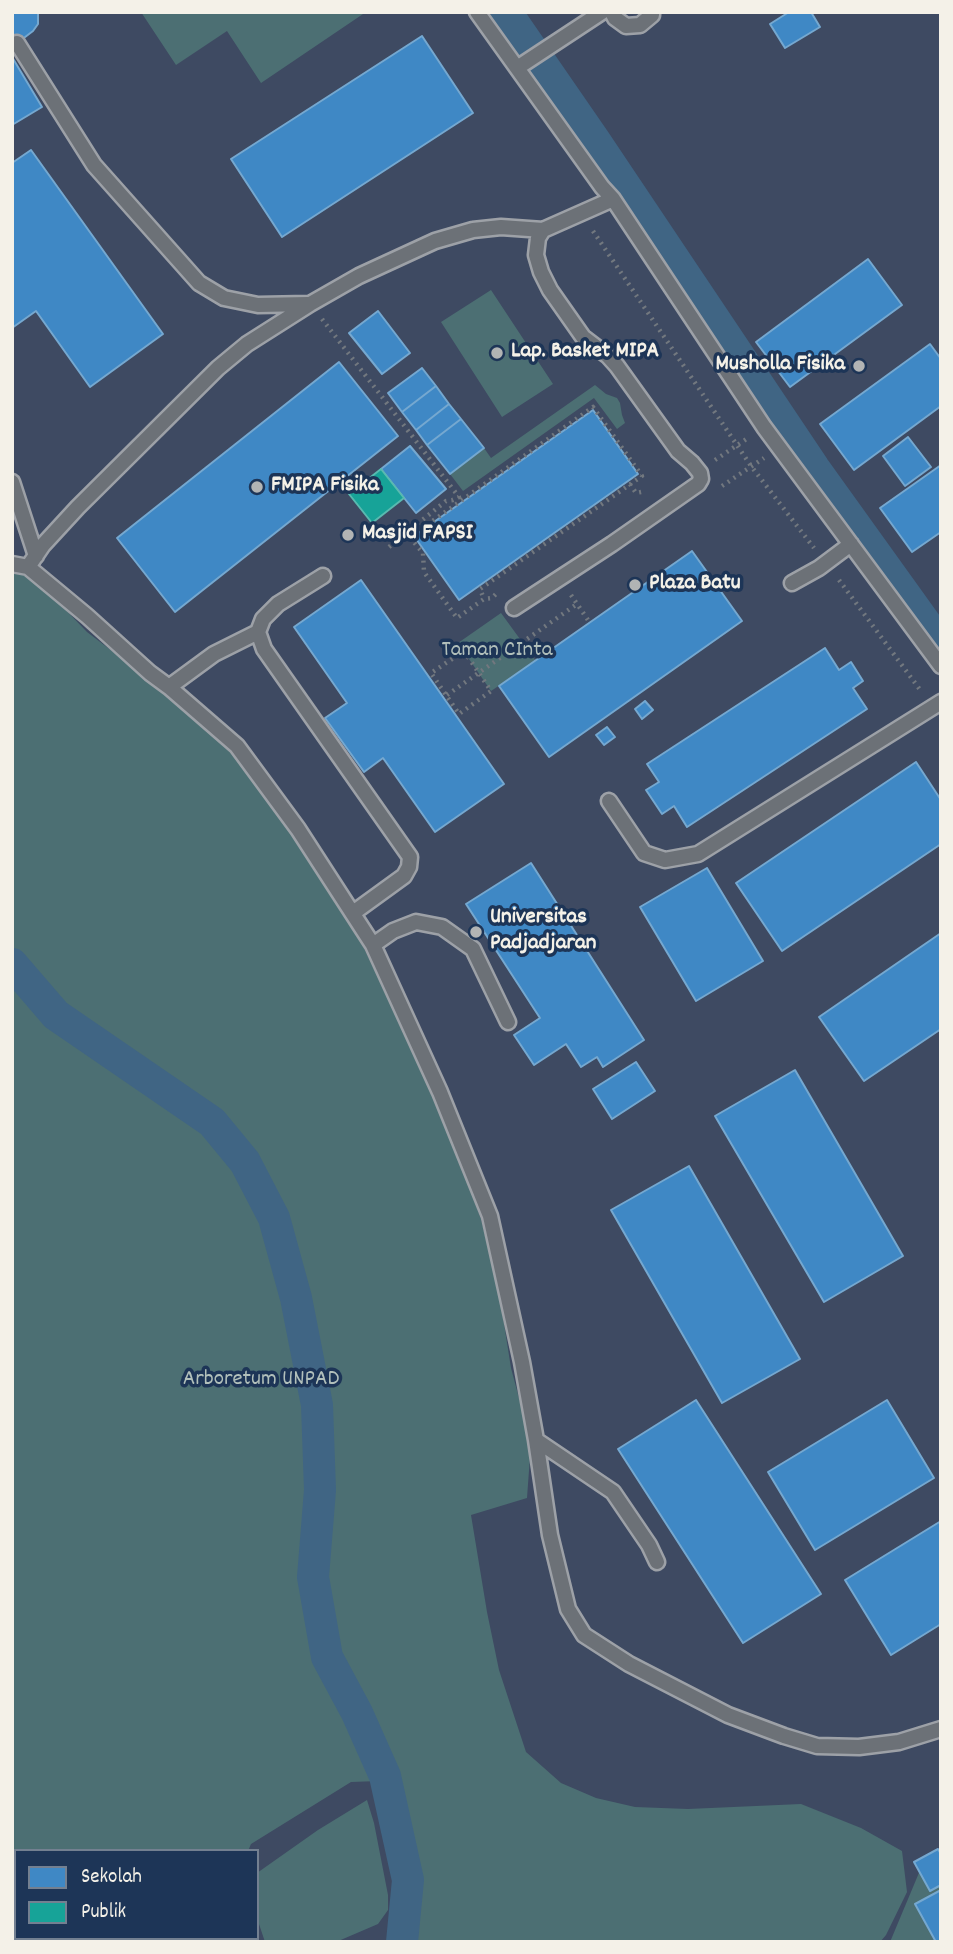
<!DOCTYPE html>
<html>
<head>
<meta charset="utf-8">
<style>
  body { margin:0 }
  #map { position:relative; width:953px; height:1954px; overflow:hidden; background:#374252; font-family:Dekko,sans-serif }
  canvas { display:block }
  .frame { position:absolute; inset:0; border:14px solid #f4f1e8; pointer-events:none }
  .legend { position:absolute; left:14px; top:1849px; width:245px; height:91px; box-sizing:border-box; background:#1d3557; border:2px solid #738091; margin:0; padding:9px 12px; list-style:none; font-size:21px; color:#f4f1e8 }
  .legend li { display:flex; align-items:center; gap:14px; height:35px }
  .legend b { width:35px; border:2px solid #738091 }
</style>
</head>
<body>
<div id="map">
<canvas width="953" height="1954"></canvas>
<div class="frame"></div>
<ul class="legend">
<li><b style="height:19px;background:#3f88c5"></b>Sekolah</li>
<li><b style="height:19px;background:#17a398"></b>Publik</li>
</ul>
</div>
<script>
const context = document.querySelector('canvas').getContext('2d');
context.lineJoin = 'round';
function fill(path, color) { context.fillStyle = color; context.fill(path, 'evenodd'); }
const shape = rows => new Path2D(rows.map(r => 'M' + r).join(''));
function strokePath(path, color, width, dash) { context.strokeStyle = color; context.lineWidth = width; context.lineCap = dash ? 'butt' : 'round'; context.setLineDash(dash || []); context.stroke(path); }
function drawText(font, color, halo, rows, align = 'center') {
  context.font = font + ' Dekko,sans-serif'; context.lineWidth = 7; context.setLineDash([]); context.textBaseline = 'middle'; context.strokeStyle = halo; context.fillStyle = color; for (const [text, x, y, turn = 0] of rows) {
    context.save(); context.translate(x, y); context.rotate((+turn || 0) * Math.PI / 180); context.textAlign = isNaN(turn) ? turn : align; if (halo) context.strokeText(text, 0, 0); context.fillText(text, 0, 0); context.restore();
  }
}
fill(shape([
  [12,12,941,12,941,1942,12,1942],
  [16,1851,257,1851,257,1938,16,1938]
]), '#3e4a62');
fill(shape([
  [141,12,366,12,261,83,227,31,176,65],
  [491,290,553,384,502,417,441,322],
  [595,385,606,394,617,398,620,403,622,415,625,423,617,429,594,398,463,491,450,474,484,448,491,458],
  [12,570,32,575,87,632,149,679,231,750,298,839,353,925,408,1040,452,1139,481,1219,499,1292,511,1368,531,1443,527,1498,471,1515,487,1612,499,1670,526,1752,561,1783,596,1798,635,1807,688,1809,801,1804,861,1828,902,1851,907,1892,886,1935,880,1942,405,1942,405,1880,379,1781,351,1782,251,1844,248,1851,16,1851,16,1938,242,1938,243,1942,12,1942],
  [501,613,536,661,491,691,458,643],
  [367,1800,374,1823,388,1895,388,1910,378,1924,336,1942,265,1942,257,1918,257,1873,318,1830],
  [941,1855,941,1942,890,1942,921,1868]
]), '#4c6f73');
const schools = shape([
  [12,12,38,12,38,24,33,31,12,47,12,12],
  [789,12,811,12,820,27,785,48,770,24,789,12],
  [422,36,473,113,282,237,231,159,422,36],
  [12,57,42,107,12,125,12,57],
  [31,150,163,334,90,387,36,311,12,328,12,163,31,150],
  [868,259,902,305,790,387,756,342,868,259],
  [378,311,410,353,382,374,349,333,378,311],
  [930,344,941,359,941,406,854,470,820,424,930,344],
  [339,362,398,436,175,612,117,538,339,362],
  [422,368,436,386,402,412,388,393,422,368],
  [436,386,449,404,416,430,402,412,436,386],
  [449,404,461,419,427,445,416,430,449,404],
  [593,410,638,474,459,600,414,536,593,410],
  [461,419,484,448,450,474,427,445,461,419],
  [908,437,931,467,905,486,883,456,908,437],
  [410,446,446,489,416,513,381,469,410,446],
  [941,465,941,532,912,552,880,508,941,465],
  [692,551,742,621,549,757,499,686,692,551],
  [361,580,504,784,435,832,383,758,364,772,325,718,347,703,294,627,361,580],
  [825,648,839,670,851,662,863,681,853,688,867,709,687,827,674,806,662,814,646,790,659,782,647,764,825,648],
  [645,701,653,710,642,719,635,709,645,701],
  [607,727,615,737,604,745,596,735,607,727],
  [916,762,941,800,941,844,782,951,736,883,916,762],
  [531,863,644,1040,603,1067,597,1057,581,1067,566,1044,534,1065,514,1035,540,1018,466,904,531,863],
  [707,868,763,961,696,1001,640,907,707,868],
  [941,933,941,1029,864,1081,819,1017,941,933],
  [636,1062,655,1091,612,1119,593,1089,636,1062],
  [795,1070,903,1256,824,1302,715,1116,795,1070],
  [689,1166,800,1359,722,1403,611,1210,689,1166],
  [696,1400,821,1594,743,1643,618,1449,696,1400],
  [887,1400,934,1478,815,1550,768,1472,887,1400],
  [941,1521,941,1624,891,1655,845,1580,941,1521],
  [938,1849,941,1854,941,1885,930,1891,914,1862,938,1849],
  [941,1890,941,1942,936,1942,915,1904,941,1890]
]);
fill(schools, '#3f88c5');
strokePath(schools, '#75a8d0', 2);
const public = shape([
  [381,469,404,498,372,523,349,494,381,469]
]);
fill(public, '#17a398');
strokePath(public, '#59bab0', 2);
strokePath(shape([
  [506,12,595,141,814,468,941,645],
  [12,964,56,1015,212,1122,245,1162,274,1218,296,1298,317,1405,320,1490,313,1577,327,1657,357,1713,385,1776,408,1880,402,1942]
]), '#406584', 32);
const lane = shape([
  [477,12,602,187,613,199,764,427,941,666],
  [612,12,615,18,626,26,640,25,652,15,652,12],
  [17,43,94,165,199,283,224,298,258,305,308,304],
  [517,68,602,12],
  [12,482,36,556],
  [12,564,28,567,87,616,150,673,169,687,237,746,298,829,373,945,440,1092,490,1216,522,1362,536,1440,550,1535,568,1609,584,1635,629,1664,728,1715,784,1736,817,1746,859,1747,899,1742,941,1729],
  [28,567,43,545,78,507,218,368,247,344,310,304,359,276,435,241,473,230,501,227,543,230,613,199],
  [323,576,278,604,263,619,258,632,264,649,410,857,409,867,404,876,353,913],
  [792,583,819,568,851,544],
  [514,608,612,544,698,484,701,479,700,473,692,463,678,451,617,366,608,356,583,337,550,290,541,272,536,255,538,238,543,230],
  [169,687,214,654,258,632],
  [609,801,644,853,665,860,698,854,941,702],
  [373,945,393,931,416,922,442,927,473,949,508,1022],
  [536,1440,613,1492,649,1545,657,1562]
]);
strokePath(lane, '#9da1a7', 19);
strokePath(shape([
  [593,231,751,466,814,548],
  [322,319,459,497,453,500,446,501,406,533],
  [715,460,748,438],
  [630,484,636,493,646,491],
  [722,486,764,458],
  [410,537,593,407,642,476,480,589,484,599],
  [389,547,406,533,423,553,424,572,457,618,484,599,492,598,496,594],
  [839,580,921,691],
  [571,595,590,623],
  [464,651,491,691,459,714,431,673,464,651],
  [447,695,577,604]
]), '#72787f', 4.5, [2, 5]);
strokePath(lane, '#6c7177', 14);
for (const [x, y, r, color] of [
  [497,353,7,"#b2b4b4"],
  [859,366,7,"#b2b4b4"],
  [257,487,7,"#b2b4b4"],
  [348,535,7,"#b2b4b4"],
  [635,585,7,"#b2b4b4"],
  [476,932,7,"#b2b4b4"]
]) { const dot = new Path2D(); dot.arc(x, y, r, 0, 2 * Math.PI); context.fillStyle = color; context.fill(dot); strokePath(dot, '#1d3557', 2.5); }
drawText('bold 23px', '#f4f1e8', '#1d3557', [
  ["Lap. Basket MIPA",511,353],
  ["Musholla Fisika",845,366,"right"],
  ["FMIPA Fisika",271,487],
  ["Masjid FAPSI",362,535],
  ["Plaza Batu",649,585],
  ["Universitas",490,919],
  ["Padjadjaran",490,945]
], 'left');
drawText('23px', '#b2c0bb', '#1d3557', [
  ["Taman CInta",497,652],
  ["Arboretum UNPAD",261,1381]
]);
</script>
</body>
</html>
